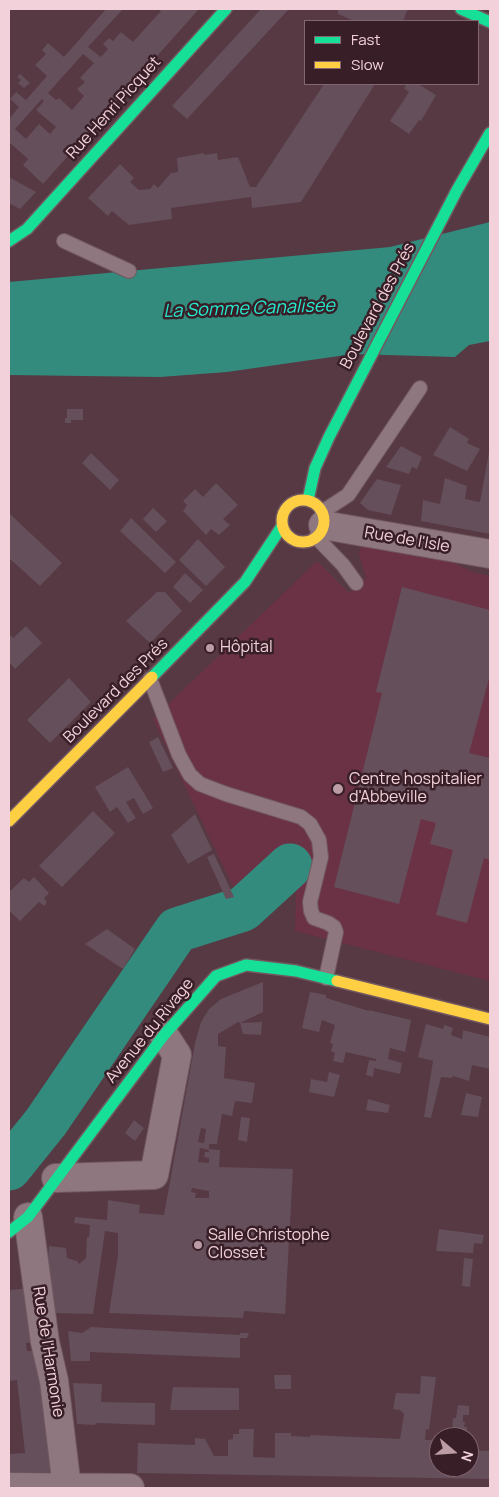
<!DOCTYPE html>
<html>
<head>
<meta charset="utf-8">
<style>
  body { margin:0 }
  #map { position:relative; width:499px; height:1497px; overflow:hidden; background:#563943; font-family:Manrope,sans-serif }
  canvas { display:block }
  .frame { position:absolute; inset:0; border:10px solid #f3d1da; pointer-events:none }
  .legend { position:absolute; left:304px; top:20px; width:175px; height:65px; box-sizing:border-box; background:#381f27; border:1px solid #83666f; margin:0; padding:6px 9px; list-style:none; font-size:15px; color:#f3d1da }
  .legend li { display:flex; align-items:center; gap:10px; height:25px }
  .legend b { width:25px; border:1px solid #83666f }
  .north { position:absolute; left:429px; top:1427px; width:50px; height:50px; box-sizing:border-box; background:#381f27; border:1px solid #83666f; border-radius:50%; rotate:108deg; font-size:14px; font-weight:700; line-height:20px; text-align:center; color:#f3d1da }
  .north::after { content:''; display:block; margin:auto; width:18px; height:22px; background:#bc9ca5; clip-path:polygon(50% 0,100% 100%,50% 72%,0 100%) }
</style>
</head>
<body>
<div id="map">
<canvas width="499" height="1497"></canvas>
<div class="frame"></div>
<ul class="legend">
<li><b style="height:6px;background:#16e098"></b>Fast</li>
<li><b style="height:6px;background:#ffcf43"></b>Slow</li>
</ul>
<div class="north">N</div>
</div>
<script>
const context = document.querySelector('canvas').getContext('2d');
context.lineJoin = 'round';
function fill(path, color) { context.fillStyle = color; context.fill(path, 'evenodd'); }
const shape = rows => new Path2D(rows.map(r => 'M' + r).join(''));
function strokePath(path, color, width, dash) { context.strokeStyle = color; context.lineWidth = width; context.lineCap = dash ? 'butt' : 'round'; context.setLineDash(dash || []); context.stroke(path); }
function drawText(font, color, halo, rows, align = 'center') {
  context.font = font + ' Manrope,sans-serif'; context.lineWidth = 5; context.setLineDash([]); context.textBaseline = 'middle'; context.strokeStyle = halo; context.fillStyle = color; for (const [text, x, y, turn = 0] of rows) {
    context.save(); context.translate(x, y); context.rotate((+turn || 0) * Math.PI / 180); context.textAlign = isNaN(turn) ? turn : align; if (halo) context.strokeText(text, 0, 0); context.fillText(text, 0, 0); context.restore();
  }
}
fill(shape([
  [362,541,442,557,473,572,490,576,490,981,295,931,297,868,288,859,236,893,153,719,317,561,349,593,366,578,359,554]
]), '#6b3246');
fill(shape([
  [490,222,490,341,469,345,455,357,353,354,227,372,160,377,9,375,9,282,390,247]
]), '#338b7d');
strokePath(shape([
  [9,1168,46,1122,177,930,243,909,290,866]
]), '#338b7d', 45);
fill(shape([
  [106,9,123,9,88,47,101,57,108,49,103,44,109,38,113,41,121,32,133,42,161,11,158,9,199,9,43,184,23,165,28,159,9,142,9,119,19,107,10,99,16,92,26,100,47,76,35,65,46,54,42,50,48,43,64,57],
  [83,54,94,63,80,78,85,82,77,89,84,96,72,110,59,98,56,100,48,93],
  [42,99,44,101,36,110,56,127,50,134,39,124,26,139,15,129],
  [261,9,289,9,187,119,172,106],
  [338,9,408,9,403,21,387,21,383,20,383,21,354,21,338,14],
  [20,74,30,83,24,88,18,83,21,80,17,77],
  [324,84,375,84,301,202,252,208,251,197,171,208,172,219,129,225,112,211,108,216,88,198,120,164,134,178,130,182,139,190,150,189,154,184,158,188,171,173,178,172,177,158,204,153,204,155,217,153,218,160,238,157,250,187,256,187],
  [407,84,418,84,436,95,421,121,419,120,409,134,390,121,409,92,404,88],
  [9,177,36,192,20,209,9,203],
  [67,409,83,409,83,420,71,420,71,423,65,423,65,418,67,418],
  [450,427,469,439,467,443,480,449,467,471,433,455],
  [401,446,422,457,417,469,412,467,409,474,386,467],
  [489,452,490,534,421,521,423,500,440,504,445,478,467,486,465,499,480,502],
  [91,453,119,480,110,490,82,463],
  [377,479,401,485,391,515,368,510,360,503],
  [216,483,238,505,223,519,230,525,219,535,211,529,206,535,183,511,187,505,183,501,195,489,203,497],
  [153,508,167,521,156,532,143,519],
  [10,514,62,563,40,586,9,558],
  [131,518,176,562,165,573,120,531],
  [198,539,225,567,206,586,179,560],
  [185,573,203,590,190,603,173,587],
  [402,587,490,610,490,675,469,753,490,758,490,860,484,858,467,923,436,915,453,850,430,844,436,823,421,819,399,904,334,887,382,693,376,692],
  [157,592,165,592,182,611,150,643,126,621],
  [26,626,42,643,15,669,9,662,9,634,13,638],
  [69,678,91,702,50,743,27,720],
  [158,737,173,768,163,772,149,742],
  [128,767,153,808,143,814,134,798,126,802,136,818,128,823,117,807,110,812,95,787],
  [93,811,115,833,62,887,39,866],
  [195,814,212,850,188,864,171,835],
  [214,854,234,897,226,899,207,857],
  [34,877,49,893,44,898,47,902,44,906,39,902,20,921,9,910,9,892,24,878,29,882],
  [107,929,135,949,123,969,85,944],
  [263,982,263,1012,240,1023,238,1022,218,1034,218,1046,226,1047,224,1078,255,1083,252,1103,235,1101,232,1116,222,1114,217,1144,209,1144,209,1150,200,1148,198,1162,209,1163,209,1158,204,1157,205,1152,209,1152,209,1149,220,1150,219,1167,293,1169,285,1314,244,1311,243,1318,109,1313,118,1255,118,1233,105,1231,93,1314,53,1313,50,1271,47,1270,49,1246,66,1248,67,1258,77,1261,79,1264,86,1258,87,1237,89,1237,90,1225,74,1223,75,1217,107,1220,108,1200,140,1205,139,1213,164,1215,195,1043,201,1022,209,1009,221,999],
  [201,1128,206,1129,204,1143,198,1142],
  [192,1188,209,1191,209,1198,195,1198,196,1193,191,1192],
  [310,992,326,995,326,998,369,1011,369,1010,411,1020,405,1052,390,1048,388,1059,402,1063,400,1074,374,1068,373,1077,366,1075,369,1060,376,1061,376,1059,346,1052,343,1063,333,1061,335,1053,331,1051,333,1044,330,1043,335,1025,322,1020,319,1032,302,1028],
  [262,1022,261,1035,243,1034,240,1023],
  [426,1024,443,1029,444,1025,453,1028,451,1035,462,1039,463,1030,490,1037,490,1069,472,1065,469,1081,453,1076,452,1078,441,1077,431,1118,424,1117,433,1061,418,1057],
  [329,1072,340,1075,334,1097,309,1092,311,1079,327,1082],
  [466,1093,482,1097,478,1117,461,1115],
  [368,1099,390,1105,388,1113,366,1110],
  [241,1117,250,1118,247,1142,238,1140],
  [134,1120,144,1128,135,1141,125,1133],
  [439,1229,484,1235,482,1244,474,1243,473,1253,436,1251],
  [464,1258,473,1259,470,1287,462,1286],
  [34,1288,39,1342,26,1343,27,1351,34,1351,39,1346,50,1472,9,1472,9,1454,25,1453,17,1380,9,1381,9,1290],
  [91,1327,240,1335,240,1333,249,1333,247,1338,240,1338,240,1358,90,1352,90,1361,71,1361,68,1331,82,1333],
  [274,1375,291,1375,291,1389,275,1389],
  [421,1376,436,1377,429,1430,426,1429,425,1440,439,1440,439,1467,469,1467,469,1450,490,1451,490,1479,137,1473,138,1443,195,1445,195,1438,205,1439,214,1456,228,1456,228,1440,233,1439,233,1434,239,1434,239,1429,254,1429,253,1457,275,1458,275,1433,291,1433,291,1436,310,1437,311,1435,400,1439,404,1414,400,1410,393,1409,396,1393,420,1394],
  [73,1383,102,1384,101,1402,155,1403,155,1425,96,1423,95,1425,77,1424],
  [173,1387,239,1388,239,1410,170,1410],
  [458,1405,469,1406,469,1415,463,1415,463,1422,465,1422,464,1427,467,1427,467,1437,452,1437,453,1418,456,1418]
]), '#654f5a');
const lane = shape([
  [64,241,129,271],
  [322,512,348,495,420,388],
  [316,537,343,565,356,583],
  [150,679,179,755,190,775,200,784,226,794,301,817,310,824,319,840,321,857,310,902,311,911,314,918,328,923,334,927,336,932,326,978]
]);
const street = shape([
  [323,525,490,554],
  [56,1178,154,1175,177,1055,164,1035],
  [28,1217,45,1342,54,1381,67,1488],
  [9,1487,130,1488]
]);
const fast = shape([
  [461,9,490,22],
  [9,241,27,229,226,9],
  [308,500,315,468,329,437,457,190,490,133],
  [152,677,245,582,282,526],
  [9,1232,28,1217,164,1035,216,976,246,965,296,971,337,981]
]);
const slow = shape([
  '282 521a21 21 0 1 1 42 0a21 21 0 1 1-42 0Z',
  [9,821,152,677],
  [337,981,490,1019]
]);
strokePath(lane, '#725860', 16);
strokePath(street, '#725860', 30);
strokePath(fast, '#725860', 14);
strokePath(slow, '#725860', 14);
strokePath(lane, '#8e777e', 14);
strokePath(street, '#8e777e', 28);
strokePath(fast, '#16e098', 11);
strokePath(slow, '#ffcf43', 11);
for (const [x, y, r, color] of [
  [210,648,5,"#bc9ca5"],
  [338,789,6,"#bc9ca5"],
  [198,1245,5,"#bc9ca5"]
]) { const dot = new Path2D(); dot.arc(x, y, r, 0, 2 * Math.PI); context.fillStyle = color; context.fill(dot); strokePath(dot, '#381f27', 2); }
drawText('16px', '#f3d1da', '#381f27', [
  ["Rue Henri Picquet",114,108,-48],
  ["Boulevard des Prés",378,306,-62],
  ["Rue de l'Isle",407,540,10],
  ["Boulevard des Prés",116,691,-45],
  ["Avenue du Rivage",150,1031,-51],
  ["Rue de l'Harmonie",48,1352,81]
]);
drawText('16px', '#f3d1da', '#381f27', [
  ["Hôpital",220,648],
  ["Centre hospitalier",349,780],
  ["d'Abbeville",349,798],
  ["Salle Christophe",208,1236],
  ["Closset",208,1254]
], 'left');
drawText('italic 18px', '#25eacf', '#381f27', [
  ["La Somme Canalisée",249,309,-2]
]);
</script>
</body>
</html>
